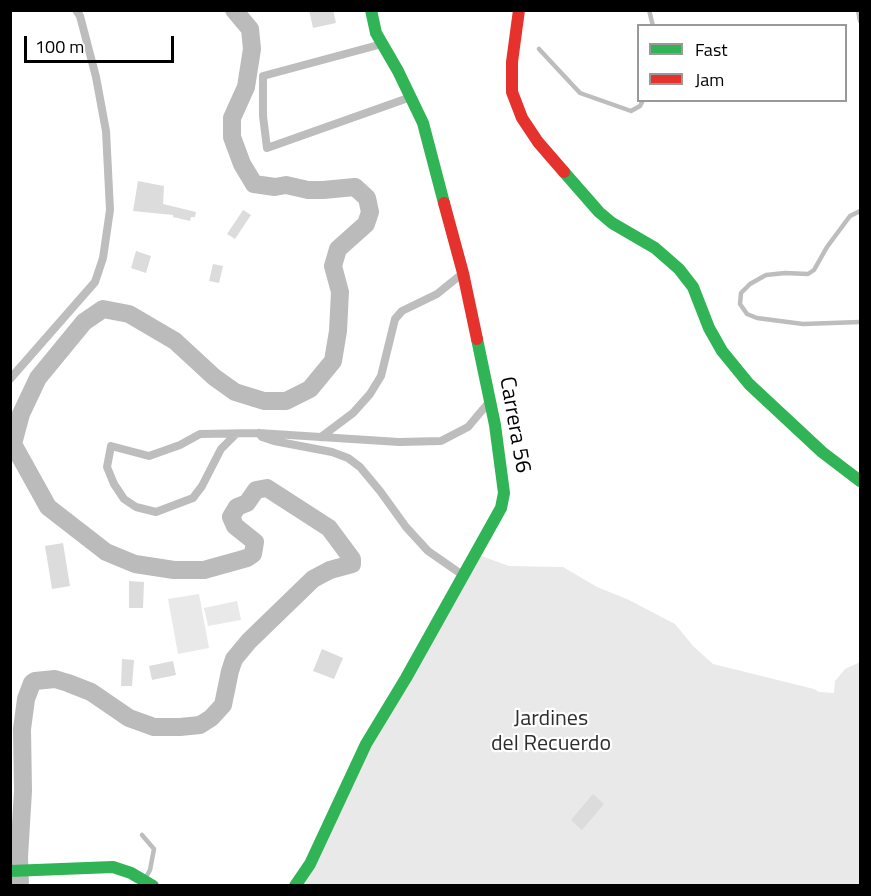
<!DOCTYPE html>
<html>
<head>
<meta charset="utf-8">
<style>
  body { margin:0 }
  #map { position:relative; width:871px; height:896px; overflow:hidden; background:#fff; font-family:"Titillium Web",sans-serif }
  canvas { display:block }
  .frame { position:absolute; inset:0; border:12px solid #000; pointer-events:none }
  .legend { position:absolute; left:637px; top:24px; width:210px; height:78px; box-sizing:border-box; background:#fff; border:2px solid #999; margin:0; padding:8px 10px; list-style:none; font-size:18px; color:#000 }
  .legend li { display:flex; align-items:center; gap:12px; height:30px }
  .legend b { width:30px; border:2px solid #999 }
  .scale { position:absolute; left:24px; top:36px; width:150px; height:27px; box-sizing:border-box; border:3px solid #000; border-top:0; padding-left:8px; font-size:18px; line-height:21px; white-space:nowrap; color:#000; -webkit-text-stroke:4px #fff; paint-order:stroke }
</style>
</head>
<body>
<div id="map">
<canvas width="871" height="896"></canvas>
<div class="frame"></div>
<ul class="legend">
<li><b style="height:8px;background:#30b455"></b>Fast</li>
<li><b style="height:8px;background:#e5322d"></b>Jam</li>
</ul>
<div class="scale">100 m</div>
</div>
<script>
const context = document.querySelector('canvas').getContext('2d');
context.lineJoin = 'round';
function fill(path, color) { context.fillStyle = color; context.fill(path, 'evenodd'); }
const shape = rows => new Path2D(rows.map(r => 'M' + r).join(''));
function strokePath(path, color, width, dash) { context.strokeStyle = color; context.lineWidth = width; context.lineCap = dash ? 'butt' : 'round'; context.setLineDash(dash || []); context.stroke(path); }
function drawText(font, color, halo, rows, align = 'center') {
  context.font = font + ' "Titillium Web",sans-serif'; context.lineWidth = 4.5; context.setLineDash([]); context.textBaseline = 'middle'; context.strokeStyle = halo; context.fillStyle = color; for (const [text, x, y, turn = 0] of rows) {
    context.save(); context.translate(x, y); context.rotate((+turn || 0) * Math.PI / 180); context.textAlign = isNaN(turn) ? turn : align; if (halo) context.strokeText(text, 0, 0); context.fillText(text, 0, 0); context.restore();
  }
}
fill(shape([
  [476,554,509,566,563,567,597,587,627,599,675,624,693,646,713,664,814,689,819,692,834,693,835,681,845,669,860,662,860,885,295,886,338,803],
  [199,594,209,648,178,654,168,599],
  [237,601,241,620,208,626,204,608]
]), '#e9e9e9');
strokePath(shape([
  [20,886,19,857,23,791,22,729,26,699,32,683,35,681,55,679,68,683,91,692,129,718,154,727,180,727,200,725,211,718,223,705,230,671,234,659,249,641,313,579,330,570,352,564,352,559,329,528,267,488,256,490,247,503,237,507,231,517,235,526,255,542,253,554,247,558,204,570,174,570,135,564,106,552,48,507,13,444,21,414,38,378,84,322,103,309,129,314,175,341,214,377,235,392,264,401,286,401,310,389,333,361,338,331,340,292,333,266,338,249,366,224,370,212,367,198,355,187,323,190,308,190,286,185,275,187,254,184,242,164,232,137,232,118,246,87,252,49,250,29,234,10]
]), '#bbb', 18);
fill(shape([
  [309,10,333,10,336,23,313,28],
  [138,181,164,186,163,204,196,212,195,217,191,217,190,221,173,217,173,215,133,211],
  [243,210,251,215,235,239,227,234],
  [136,251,151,256,146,273,131,268],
  [213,264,223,266,219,283,209,281],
  [63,543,70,586,52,589,45,546],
  [129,581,144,582,143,608,129,608],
  [322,649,343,658,334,679,313,671],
  [122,659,134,660,132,686,121,686],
  [173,661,176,675,152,680,149,666],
  [593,794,604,804,582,830,571,820]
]), '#dcdcdc');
strokePath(shape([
  [649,10,653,26],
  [858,10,860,21],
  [539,49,580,93,631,111,640,106,643,100],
  [860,211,850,216,827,247,814,270,808,274,785,273,766,275,750,284,741,293,740,304,747,314,757,318,803,324,860,322],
  [142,835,154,849,150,870,145,879]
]), '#bdbdbd', 4.5);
strokePath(shape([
  [382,44,263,76,263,116,267,148,411,97],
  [10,379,95,282,103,258,110,210,106,131,96,77,80,16,76,10],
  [259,433,262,437,274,441,332,452,348,458,360,467,380,491,406,527,428,551,464,576],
  [235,435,221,449,202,486,193,498,156,512,136,507,124,499,114,484,107,467,111,446,149,456,180,445,200,434,258,433,399,442,441,441,468,427,490,401],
  [321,437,353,413,370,394,381,376,395,319,402,311,437,294,463,273]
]), '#bdbdbd', 8);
strokePath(shape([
  [371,10,376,33,398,71,423,123,444,203],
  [564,172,599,212,612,223,655,248,679,269,693,287,709,328,722,351,749,384,822,452,860,481],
  [10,871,113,867,131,873,153,886],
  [295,886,310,864,366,744,406,678,501,508,504,493,495,425,477,339]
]), '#30b455', 12);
strokePath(shape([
  [519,10,512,62,512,92,522,118,538,142,564,172],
  [444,203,463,273,477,339]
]), '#e5322d', 12);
drawText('22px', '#000', '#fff', [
  ["Carrera 56",514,425,80]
]);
drawText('22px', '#2e2e2e', '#fff', [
  ["Jardines",551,720],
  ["del Recuerdo",551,745]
]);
</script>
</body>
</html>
